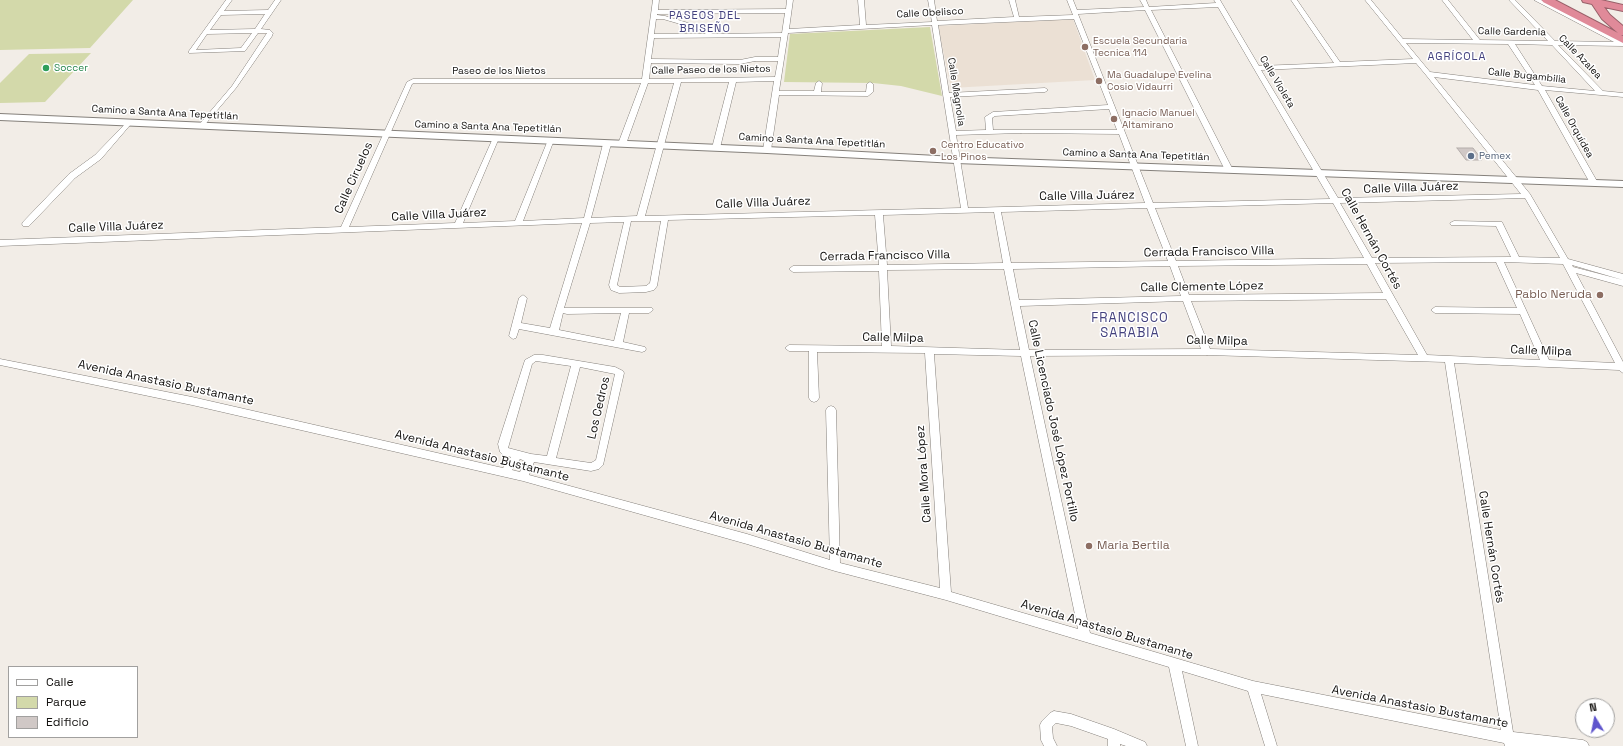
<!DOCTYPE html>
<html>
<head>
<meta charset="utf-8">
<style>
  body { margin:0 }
  #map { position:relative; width:1623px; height:746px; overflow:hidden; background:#f2ede7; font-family:"Space Grotesk",sans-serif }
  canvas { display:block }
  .legend { position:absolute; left:8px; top:666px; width:130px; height:72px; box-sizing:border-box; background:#fff; border:1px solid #a1a09f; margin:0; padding:5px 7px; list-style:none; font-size:12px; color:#13110f }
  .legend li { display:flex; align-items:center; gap:8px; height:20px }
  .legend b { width:20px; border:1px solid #a1a09f }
  .north { position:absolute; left:1575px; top:698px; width:40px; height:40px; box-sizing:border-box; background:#fff; border:1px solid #a1a09f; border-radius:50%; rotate:350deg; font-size:11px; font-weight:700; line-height:16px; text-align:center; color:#13110f }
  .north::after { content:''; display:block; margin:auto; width:14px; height:18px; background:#5e54cc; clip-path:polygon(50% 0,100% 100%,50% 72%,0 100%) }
</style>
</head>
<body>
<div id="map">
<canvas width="1623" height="746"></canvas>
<ul class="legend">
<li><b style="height:5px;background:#fff"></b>Calle</li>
<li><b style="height:11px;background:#d3d9aa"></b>Parque</li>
<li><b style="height:11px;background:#d0c8c6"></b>Edificio</li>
</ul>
<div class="north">N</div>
</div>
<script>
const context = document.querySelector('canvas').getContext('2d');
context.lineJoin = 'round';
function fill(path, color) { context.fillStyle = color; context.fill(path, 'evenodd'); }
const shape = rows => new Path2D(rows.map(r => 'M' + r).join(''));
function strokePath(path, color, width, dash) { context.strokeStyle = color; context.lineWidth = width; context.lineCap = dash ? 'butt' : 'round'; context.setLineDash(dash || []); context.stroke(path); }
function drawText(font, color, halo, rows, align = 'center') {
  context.font = font + ' "Space Grotesk",sans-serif'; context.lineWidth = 3; context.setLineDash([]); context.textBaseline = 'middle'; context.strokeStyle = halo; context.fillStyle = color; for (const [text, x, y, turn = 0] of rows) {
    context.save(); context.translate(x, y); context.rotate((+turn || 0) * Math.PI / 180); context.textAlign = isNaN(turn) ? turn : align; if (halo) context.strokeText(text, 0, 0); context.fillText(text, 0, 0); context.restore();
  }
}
fill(shape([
  [1073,19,1095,80,951,88,938,26]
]), '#ebe0d4');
fill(shape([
  [0,0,133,0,90,48,0,50],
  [930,27,942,96,901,86,873,83,784,82,790,34],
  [91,53,45,102,0,103,0,83,29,54]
]), '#d3d9aa');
const building = shape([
  [1457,148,1473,148,1482,160,1466,160,1457,148]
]);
fill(building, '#d0c8c6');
strokePath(building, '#b4adaa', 1);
const street = shape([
  [226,0,232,0,224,11,268,10,275,0,281,0,261,29,270,30,273,33,272,36,236,88,203,127,201,128,198,126,232,86,267,33,258,33,245,51,189,53,189,51,226,0],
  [265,14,255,29,210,30,221,15,265,14],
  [252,33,241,48,196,50,207,34,252,33],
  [653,0,659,0,658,10,786,9,787,0,793,0,789,29,860,25,858,0,864,0,866,25,932,22,928,0,934,0,937,21,1014,17,1009,0,1015,0,1019,17,1073,15,1067,0,1073,0,1077,10,1144,7,1140,0,1146,0,1149,7,1216,3,1214,0,1220,0,1259,66,1334,63,1291,0,1297,0,1340,62,1413,59,1365,0,1371,0,1403,39,1473,40,1442,0,1448,0,1480,40,1548,41,1509,0,1515,0,1555,41,1614,42,1534,0,1541,0,1623,42,1623,46,1558,45,1603,91,1623,93,1623,97,1545,90,1598,183,1594,185,1590,183,1538,90,1434,77,1530,194,1568,259,1623,274,1623,280,1572,265,1573,267,1623,280,1623,286,1576,273,1623,362,1623,373,1619,370,1454,363,1513,732,1583,740,1587,742,1589,746,1505,746,1504,743,1261,694,1277,746,1265,746,1248,691,1182,671,1198,746,1186,746,1169,667,946,600,835,571,747,544,523,481,192,405,0,365,0,359,192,397,503,468,511,457,503,455,500,452,498,444,525,360,534,355,543,355,615,367,623,371,624,373,603,465,599,469,591,471,534,462,529,475,747,534,830,560,826,410,828,407,831,406,834,407,836,410,840,563,940,588,925,353,817,352,819,398,817,401,814,402,811,401,809,398,809,351,789,351,785,348,789,345,882,346,879,271,793,272,789,269,793,266,879,265,875,215,668,220,657,286,654,290,646,292,619,293,611,290,609,285,624,222,590,223,564,308,652,308,653,310,649,313,629,313,623,342,645,347,646,349,645,351,642,352,519,329,516,338,513,339,509,336,519,298,523,295,527,298,521,323,550,328,582,223,0,246,0,240,341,227,407,82,413,79,642,79,653,0],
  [1218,7,1330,199,1153,203,1078,14,1145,10,1225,170,1229,172,1233,170,1151,10,1218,7],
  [785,13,782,33,712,34,711,32,698,26,665,16,657,15,657,14,785,13],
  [656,19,663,19,694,28,706,34,654,34,656,19],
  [1074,19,1108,105,993,112,985,117,986,130,956,131,950,97,1045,92,1048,90,1045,88,949,93,938,25,1074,19],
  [932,25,961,208,645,216,681,82,729,82,712,148,716,150,720,148,736,82,774,81,763,150,767,152,771,150,779,95,868,96,873,92,873,84,870,82,867,84,866,92,821,92,822,83,819,81,816,83,814,91,779,91,788,33,932,25],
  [781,37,778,57,755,57,740,60,651,59,654,38,781,37],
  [1406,43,1508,44,1535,85,1430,72,1406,43],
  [1515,44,1552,45,1595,91,1542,86,1515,44],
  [755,61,778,61,775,77,649,79,651,63,740,64,755,61],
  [1416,63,1426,75,1521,194,1338,198,1261,70,1416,63],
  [414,83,641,83,618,144,622,146,626,144,648,83,674,83,637,216,591,218,611,144,607,142,603,144,584,218,523,221,554,140,551,138,548,140,515,221,463,223,499,138,496,136,493,138,455,223,349,227,412,84,414,83],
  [1109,109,1117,130,993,130,992,118,995,116,1109,109],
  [1021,133,1119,134,1145,203,968,208,956,135,1021,133],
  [1525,198,1560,258,1519,257,1502,222,1454,221,1450,223,1451,225,1496,226,1511,257,1372,258,1340,203,1525,198],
  [1333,203,1364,258,1176,261,1155,208,1333,203],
  [1147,208,1168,261,1011,263,1001,212,1147,208],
  [994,212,1003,263,887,265,883,215,994,212],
  [631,221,661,221,650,283,646,286,620,287,617,285,631,221],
  [1496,262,1517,308,1435,307,1431,310,1435,313,1520,314,1540,360,1427,355,1375,263,1496,262],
  [1504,262,1563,264,1615,363,1549,360,1504,262],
  [1367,264,1383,293,1189,295,1178,266,1367,264],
  [1170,266,1181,296,1019,300,1013,269,1170,266],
  [1004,269,1020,350,891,346,887,270,1004,269],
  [1386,299,1418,355,1210,349,1191,301,1386,299],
  [1183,301,1201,349,1029,350,1020,306,1183,301],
  [563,313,567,314,621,313,614,341,559,330,563,313],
  [934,354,1021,356,1078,629,951,592,934,354],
  [1207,355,1445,362,1501,730,1253,681,1090,633,1030,356,1207,355],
  [536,361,571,366,547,456,531,454,508,448,532,364,536,361],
  [580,367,615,374,596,460,591,463,556,458,580,367],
  [520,459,525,461,520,472,512,470,520,459],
  [129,121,131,122,131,124,101,159,75,178,29,226,23,226,22,224,23,222,69,174,95,155,127,122,129,121],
  [1054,711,1071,714,1114,729,1145,742,1147,746,1126,746,1120,744,1120,746,1108,746,1108,739,1071,726,1056,723,1052,727,1053,738,1057,746,1044,746,1041,740,1040,725,1042,721,1050,713,1054,711]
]);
const secondary = shape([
  [0,114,767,147,956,157,1623,181,1623,187,956,163,767,153,0,120,0,114]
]);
const highway = shape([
  [1542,0,1555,0,1618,33,1602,19,1592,4,1583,2,1582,0,1601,0,1623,5,1623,11,1604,7,1610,15,1623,26,1623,35,1621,35,1623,36,1623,43,1543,2,1542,0]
]);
strokePath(street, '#85807b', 1);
strokePath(secondary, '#85807b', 2);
strokePath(highway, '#986069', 2);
fill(street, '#fff');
fill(secondary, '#fff');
fill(highway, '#e08a99');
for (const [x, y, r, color] of [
  [1085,47,4,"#8d6e63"],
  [46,68,4,"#2e9e5b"],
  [1099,81,4,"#8d6e63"],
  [1114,119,4,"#8d6e63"],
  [933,151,4,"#8d6e63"],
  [1471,156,4,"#5c6f8a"],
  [1600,295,4,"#8d6e63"],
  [1089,546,4,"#8d6e63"]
]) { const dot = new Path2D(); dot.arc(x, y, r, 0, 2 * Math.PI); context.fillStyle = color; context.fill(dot); strokePath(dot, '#fff', 1.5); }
drawText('10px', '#13110f', '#fff', [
  ["Calle Obelisco",930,13,-3],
  ["Calle Gardenia",1512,32,1],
  ["Calle Azalea",1580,57,46],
  ["Calle Paseo de los Nietos",711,70,-1],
  ["Paseo de los Nietos",499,71],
  ["Calle Bugambilia",1527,76,6],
  ["Calle Violeta",1277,82,59],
  ["Calle Magnolia",956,92,81],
  ["Camino a Santa Ana Tepetitlán",165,113,3],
  ["Camino a Santa Ana Tepetitlán",488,127,2],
  ["Calle Orquídea",1574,127,61],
  ["Camino a Santa Ana Tepetitlán",812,141,3],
  ["Camino a Santa Ana Tepetitlán",1136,155,2]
]);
drawText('10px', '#785e54', '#fff', [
  ["Escuela Secundaria",1093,41],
  ["Tecnica 114",1093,53],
  ["Ma Guadalupe Evelina",1107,75],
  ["Cosio Vidaurri",1107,87],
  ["Ignacio Manuel",1122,113],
  ["Altamirano",1122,125],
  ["Centro Educativo",941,145],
  ["Los Pinos",941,157]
], 'left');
drawText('10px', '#27864d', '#fff', [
  ["Soccer",54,68]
], 'left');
drawText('10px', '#4e5e75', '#fff', [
  ["Pemex",1479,156]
], 'left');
context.letterSpacing = '1px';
drawText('11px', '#43417e', '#fff', [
  ["PASEOS DEL",705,16],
  ["BRISEÑO",705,29],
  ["AGRÍCOLA",1457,57]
]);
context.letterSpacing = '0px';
drawText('12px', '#13110f', '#fff', [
  ["Calle Ciruelos",354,178,-66],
  ["Calle Villa Juárez",1411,188,-2],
  ["Calle Villa Juárez",1087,196,-1],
  ["Calle Villa Juárez",763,203,-2],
  ["Calle Villa Juárez",439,215,-3],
  ["Calle Villa Juárez",116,227,-2],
  ["Calle Hernán Cortés",1371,239,61],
  ["Cerrada Francisco Villa",1209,252,-1],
  ["Cerrada Francisco Villa",885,256,-1],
  ["Calle Clemente López",1202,287,-1],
  ["Calle Milpa",893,338,1],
  ["Calle Milpa",1217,341,1],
  ["Calle Milpa",1541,351,2],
  ["Avenida Anastasio Bustamante",166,383,12],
  ["Los Cedros",599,408,-77],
  ["Calle Licenciado José López Portillo",1053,421,78],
  ["Avenida Anastasio Bustamante",482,456,14],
  ["Calle Mora López",924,474,-94],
  ["Avenida Anastasio Bustamante",796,540,16],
  ["Calle Hernán Cortés",1491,547,81],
  ["Avenida Anastasio Bustamante",1107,630,17],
  ["Avenida Anastasio Bustamante",1420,707,11]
]);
drawText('12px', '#785e54', '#fff', [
  ["Pablo Neruda",1592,295],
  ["Maria Bertila",1097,546,"left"]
], 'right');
context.letterSpacing = '1px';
drawText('13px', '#43417e', '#fff', [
  ["FRANCISCO",1130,318],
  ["SARABIA",1130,333]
]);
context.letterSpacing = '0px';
</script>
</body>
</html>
